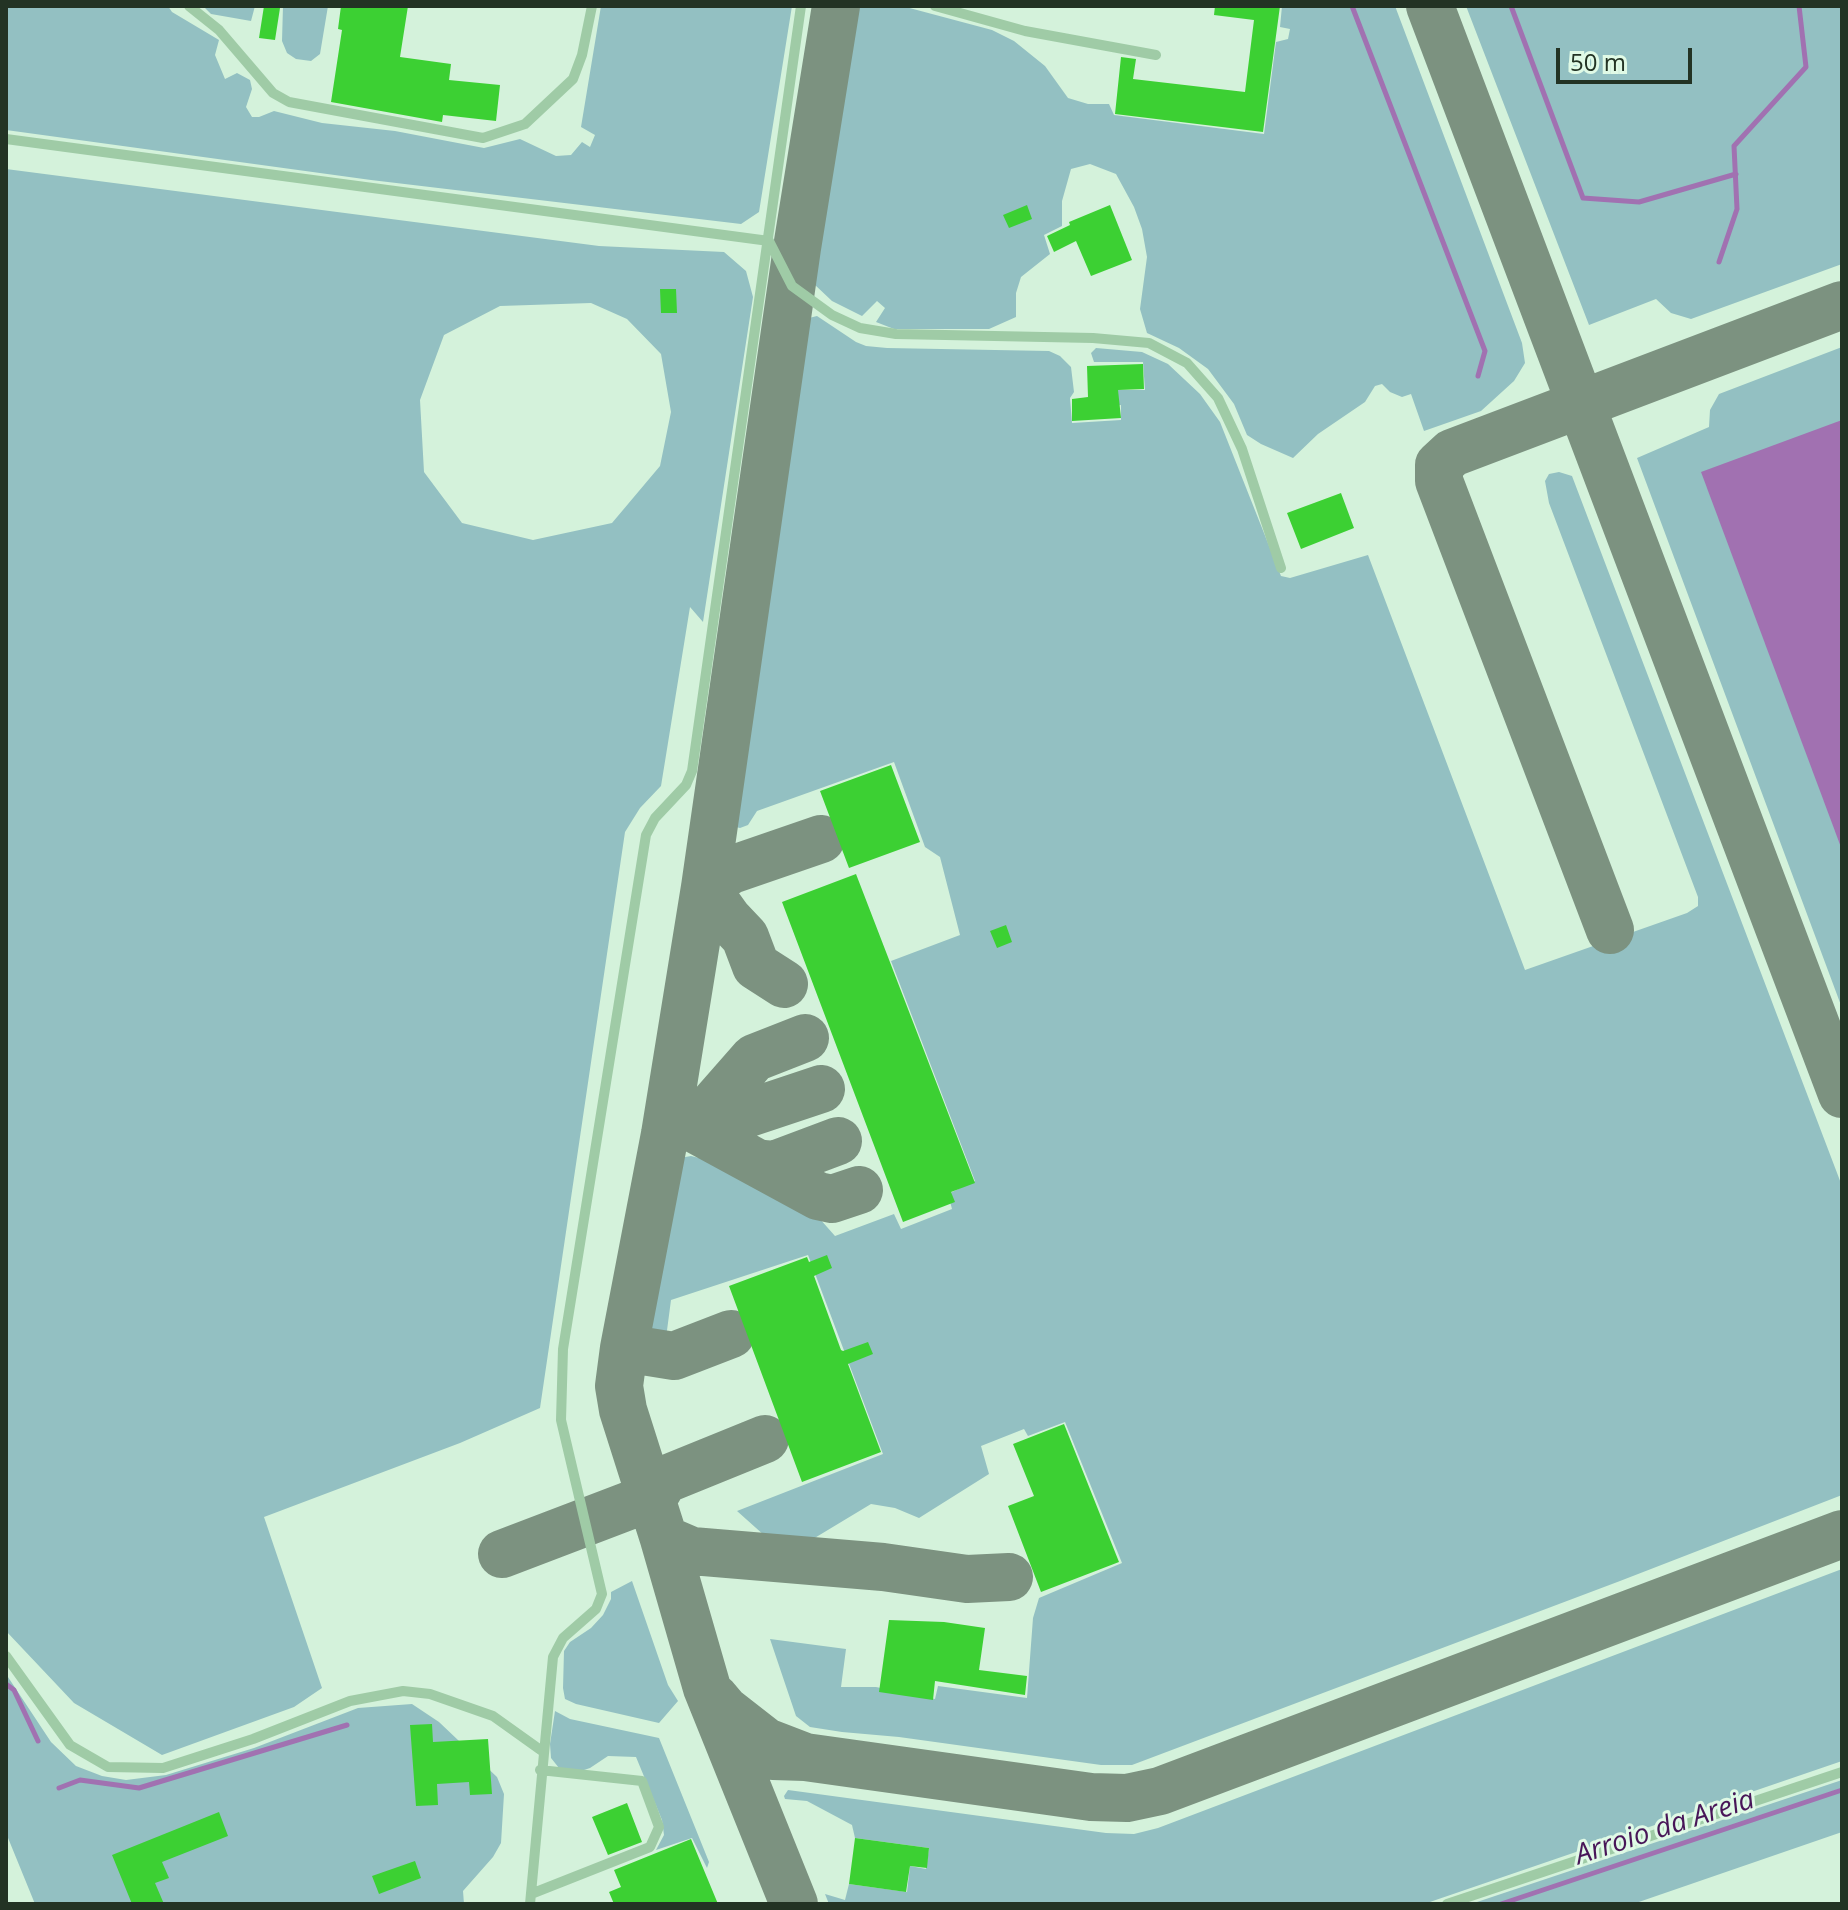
<!DOCTYPE html>
<html>
<head>
<meta charset="utf-8">
<style>
  body { margin:0 }
  #map { position:relative; width:1848px; height:1910px; overflow:hidden; background:#d4f2db; font-family:"Open Sans",sans-serif }
  canvas { display:block }
  .frame { position:absolute; inset:0; border:8px solid #233324; pointer-events:none }
  .scale { position:absolute; left:1556px; top:48px; width:136px; height:36px; box-sizing:border-box; border:4px solid #233324; border-top:0; padding-left:10px; font-size:24px; line-height:28px; white-space:nowrap; color:#233324; -webkit-text-stroke:6px #e0fae6; paint-order:stroke }
</style>
</head>
<body>
<div id="map">
<canvas width="1848" height="1910"></canvas>
<div class="frame"></div>
<div class="scale">50 m</div>
</div>
<script>
const context = document.querySelector('canvas').getContext('2d');
context.lineJoin = 'round';
function fill(path, color) { context.fillStyle = color; context.fill(path, 'evenodd'); }
const shape = rows => new Path2D(rows.map(r => 'M' + r).join(''));
function strokePath(path, color, width, dash) { context.strokeStyle = color; context.lineWidth = width; context.lineCap = dash ? 'butt' : 'round'; context.setLineDash(dash || []); context.stroke(path); }
function drawText(font, color, halo, rows, align = 'center') {
  context.font = font + ' "Open Sans",sans-serif'; context.lineWidth = 6; context.setLineDash([]); context.textBaseline = 'middle'; context.strokeStyle = halo; context.fillStyle = color; for (const [text, x, y, turn = 0] of rows) {
    context.save(); context.translate(x, y); context.rotate((+turn || 0) * Math.PI / 180); context.textAlign = isNaN(turn) ? turn : align; if (halo) context.strokeText(text, 0, 0); context.fillText(text, 0, 0); context.restore();
  }
}
fill(shape([
  [6,6,168,6,172,12,219,40,215,55,225,79,237,73,250,80,252,89,246,107,252,117,259,117,274,111,322,123,395,131,484,148,520,139,556,156,571,155,582,142,590,147,595,135,581,127,601,6,792,6,759,212,741,224,371,180,6,130],
  [203,6,255,6,251,21,211,14],
  [283,6,328,6,320,54,311,61,296,59,287,53,282,41],
  [850,6,902,6,992,30,1014,41,1045,66,1068,98,1088,104,1109,104,1114,115,1264,134,1276,42,1288,39,1290,29,1280,27,1282,6,1395,6,1522,343,1525,363,1514,381,1481,411,1424,431,1411,394,1402,397,1390,392,1382,384,1375,386,1365,402,1318,434,1293,458,1261,444,1247,435,1234,404,1208,369,1179,348,1147,333,1140,309,1147,257,1142,229,1134,207,1116,174,1090,164,1071,169,1062,201,1062,226,1044,235,1050,254,1021,277,1016,293,1016,317,989,329,894,329,876,322,885,308,877,301,862,316,832,301,814,284,813,268],
  [1466,6,1842,6,1842,264,1691,319,1671,313,1656,299,1589,325],
  [6,169,599,246,724,252,746,271,753,297,703,622,690,607,661,786,640,808,625,832,540,1408,460,1443,264,1517,322,1688,294,1707,162,1755,74,1703,6,1631],
  [591,303,627,319,661,354,671,412,660,466,612,523,533,540,462,523,424,472,420,400,444,335,500,306],
  [817,316,856,342,866,346,887,348,1049,351,1060,356,1071,367,1074,392,1070,398,1072,423,1121,420,1121,405,1102,407,1099,390,1145,390,1143,362,1094,362,1091,353,1096,348,1142,352,1168,364,1200,394,1220,422,1281,576,1290,578,1368,555,1525,970,1687,913,1698,906,1698,897,1549,503,1545,481,1549,474,1559,472,1572,476,1842,1186,1842,1495,1620,1581,1132,1765,1101,1765,899,1737,842,1732,810,1727,796,1716,770,1639,846,1649,841,1687,876,1687,935,1699,938,1686,1027,1698,1033,1618,1039,1598,1122,1563,1065,1422,1028,1436,1024,1429,981,1446,989,1474,919,1518,895,1508,871,1504,798,1548,765,1536,737,1511,883,1454,808,1255,671,1300,666,1338,642,1333,641,1328,672,1162,680,1158,691,1156,728,1165,777,1185,812,1210,835,1236,894,1214,901,1229,952,1209,948,1194,975,1181,891,961,960,935,940,857,925,847,894,762,757,811,748,825,740,828,728,825,800,338,805,319],
  [1842,347,1842,1008,1637,458,1709,427,1710,410,1719,394],
  [1842,1569,1842,1761,1424,1904,829,1904,825,1894,845,1900,849,1884,907,1892,910,1866,926,1869,929,1848,855,1838,852,1825,807,1801,785,1799,784,1796,788,1790,1106,1833,1134,1834,1158,1828],
  [632,1581,668,1685,678,1701,659,1723,576,1704,565,1699,563,1688,564,1651,570,1642,591,1628,603,1615,611,1599,611,1592],
  [6,1674,51,1742,76,1766,102,1776,126,1780,166,1775,254,1748,358,1708,412,1704,439,1722,497,1777,504,1794,501,1843,493,1857,463,1891,464,1904,35,1904,6,1833],
  [555,1711,570,1719,659,1738,709,1862,707,1868,692,1838,656,1850,664,1835,662,1820,636,1757,608,1756,590,1768,581,1771,559,1768,551,1758,550,1744],
  [1842,1780,1842,1832,1633,1904,1471,1904]
]), '#93c0c2');
fill(shape([
  [1842,420,1842,850,1701,472]
]), '#a171b1');
strokePath(shape([
  [1352,6,1485,351,1478,376],
  [1511,6,1583,198,1639,202,1736,174],
  [1719,262,1737,209,1734,146,1806,67,1799,6],
  [6,1684,14,1690,38,1741],
  [59,1788,80,1780,139,1788,347,1725],
  [1501,1904,1842,1790]
]), '#a171b1', 5);
strokePath(shape([
  [1430,6,1842,1094],
  [1610,930,1439,481,1439,465,1452,453,1842,305],
  [784,984,756,966,745,937,728,919,705,887,731,870,821,839],
  [669,1109,680,1121,697,1118,711,1107,754,1058,805,1038],
  [680,1121,818,1196,832,1199,859,1190],
  [688,1127,716,1124,821,1089],
  [763,1164,774,1165,838,1141],
  [624,1348,674,1356,731,1334],
  [641,1501,653,1506,655,1495,664,1480,765,1439],
  [664,1539,692,1551,883,1567,967,1579,1009,1577],
  [502,1554,641,1501,648,1488],
  [714,1697,725,1710,766,1742,805,1757,773,1756],
  [805,1757,1091,1797,1127,1798,1160,1791,1842,1534],
  [794,1904,707,1688,664,1539,623,1410,619,1386,624,1348,665,1134,705,887,797,248,836,6]
]), '#7c9280', 48);
fill(shape([
  [264,6,280,8,275,40,259,38],
  [341,6,408,6,400,57,451,64,449,80,500,85,496,121,443,115,442,122,331,102,342,30,338,29],
  [1215,6,1280,6,1263,132,1115,114,1121,57,1136,59,1133,79,1245,92,1254,20,1214,15],
  [1027,205,1032,219,1009,228,1003,215],
  [1110,205,1132,260,1091,276,1076,241,1054,252,1047,236,1070,225,1069,222],
  [660,289,676,289,677,313,661,313],
  [1143,364,1144,389,1118,390,1121,418,1072,421,1072,399,1088,397,1087,366],
  [1341,493,1354,528,1301,549,1287,513],
  [891,765,920,842,849,868,820,791],
  [856,874,975,1183,951,1192,955,1202,903,1222,782,902],
  [1006,925,1012,942,997,948,990,931],
  [827,1255,832,1268,814,1276,841,1350,843,1351,868,1342,873,1354,848,1364,881,1452,802,1482,729,1286,807,1257,809,1262],
  [1064,1424,1119,1562,1041,1592,1008,1506,1034,1496,1013,1444],
  [889,1620,944,1622,985,1628,979,1670,1027,1676,1025,1695,935,1681,933,1700,879,1692],
  [432,1724,433,1742,488,1739,492,1794,470,1795,469,1782,437,1784,438,1805,416,1806,410,1725],
  [627,1803,642,1842,608,1855,592,1817],
  [219,1812,228,1836,162,1862,169,1878,155,1883,164,1904,132,1904,112,1855],
  [855,1838,929,1848,927,1868,910,1866,906,1892,849,1884],
  [691,1839,718,1904,614,1904,609,1892,621,1887,614,1870],
  [415,1861,421,1878,379,1894,372,1876]
]), '#3cd033');
strokePath(shape([
  [189,6,219,30,273,93,289,102,483,138,525,124,573,79,582,55,592,6],
  [935,6,1025,31,1156,55],
  [6,139,769,241,792,286,832,315,860,328,896,334,1093,338,1149,343,1187,363,1218,398,1242,449,1281,568],
  [6,1656,70,1745,108,1767,163,1768,253,1739,350,1701,403,1691,430,1694,493,1716,542,1751],
  [531,1894,650,1847,659,1827,642,1781,540,1770],
  [530,1904,553,1657,563,1638,596,1609,602,1594,561,1420,563,1349,646,835,655,818,686,785,692,771,801,6],
  [1447,1904,1842,1772]
]), '#9fcba6', 10);
drawText('italic 28px', '#481658', '#e0fae6', [
  ["Arroio da Areia",1665,1828,-18]
]);
</script>
</body>
</html>
